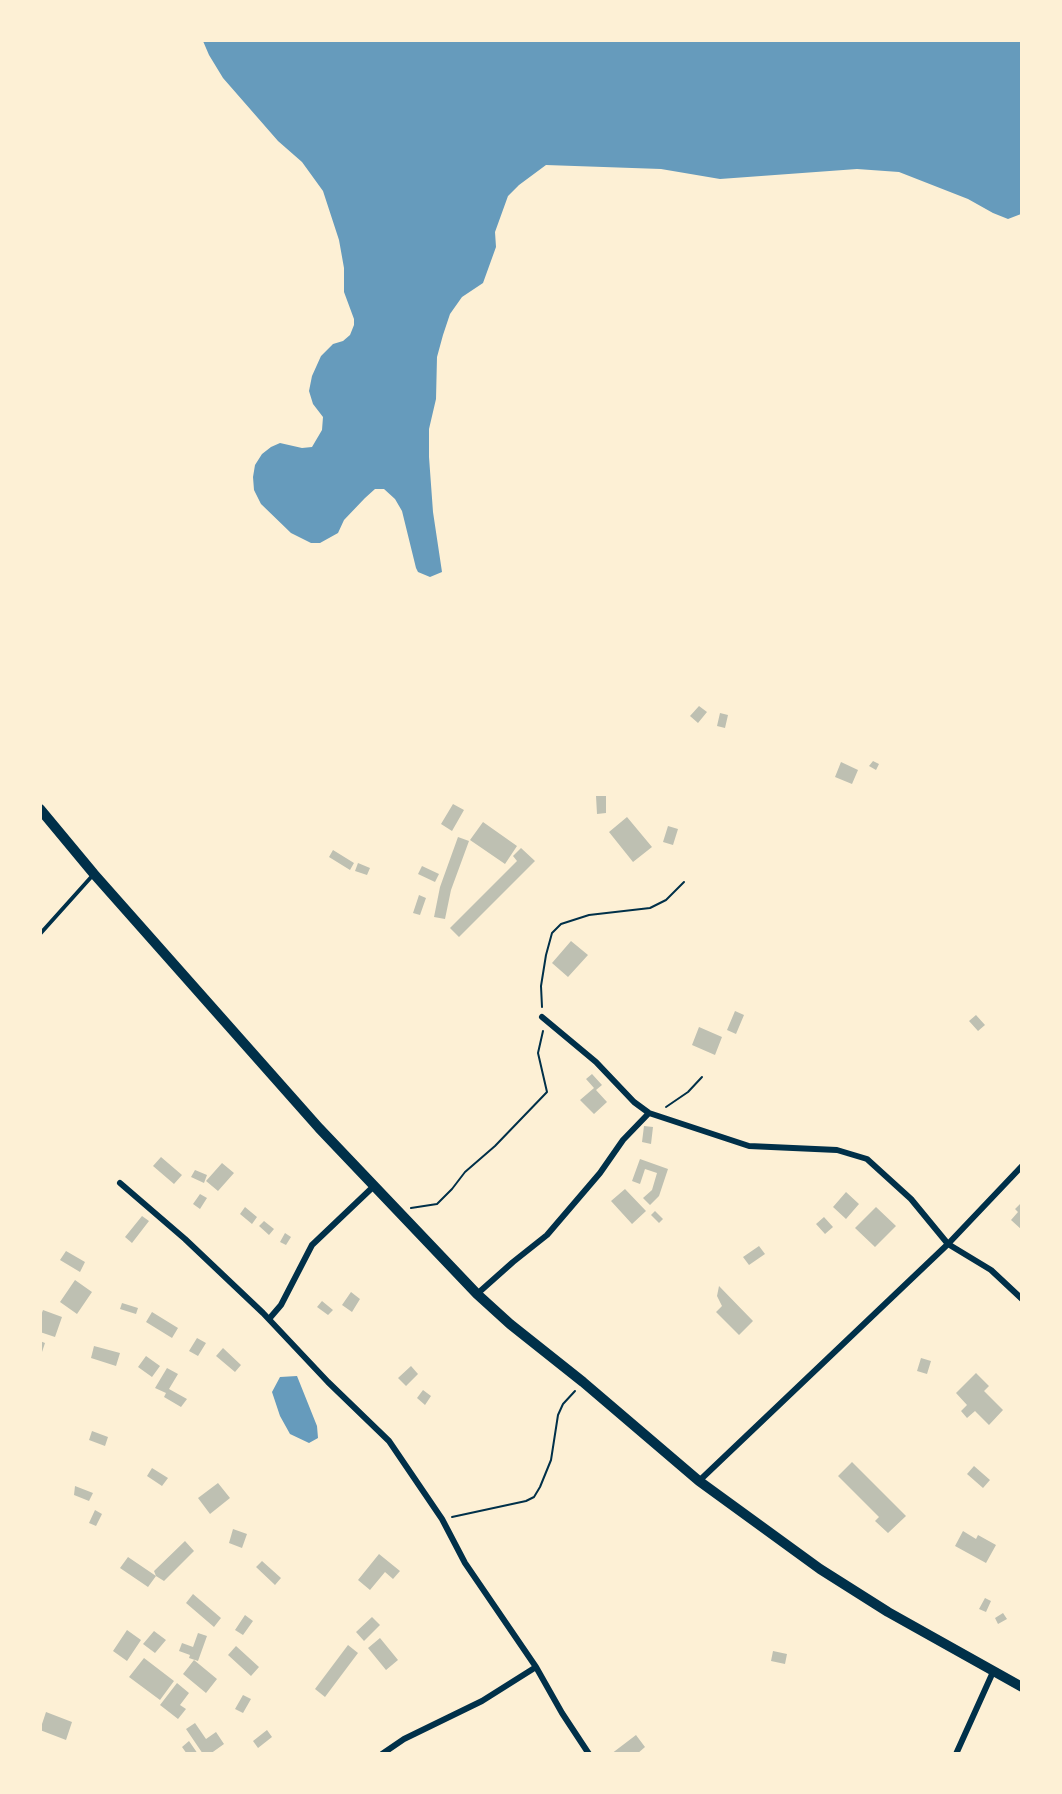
<!DOCTYPE html>
<html>
<head>
<meta charset="utf-8">
<style>
  body { margin:0 }
  #map { position:relative; width:1062px; height:1794px; overflow:hidden; background:#fdf0d5; font-family:"DM Sans",sans-serif }
  canvas { display:block }
  .frame { position:absolute; inset:0; border:42px solid #fdf0d5; pointer-events:none }
</style>
</head>
<body>
<div id="map">
<canvas width="1062" height="1794"></canvas>
<div class="frame"></div>
</div>
<script>
const context = document.querySelector('canvas').getContext('2d');
context.lineJoin = 'round';
function fill(path, color) { context.fillStyle = color; context.fill(path, 'evenodd'); }
const shape = rows => new Path2D(rows.map(r => 'M' + r).join(''));
function strokePath(path, color, width, dash) { context.strokeStyle = color; context.lineWidth = width; context.lineCap = dash ? 'butt' : 'round'; context.setLineDash(dash || []); context.stroke(path); }
fill(shape([
  [203,41,1021,41,1021,214,1008,219,993,213,968,199,899,172,857,169,720,179,661,169,546,165,519,185,508,196,495,232,496,247,483,283,462,297,450,314,443,335,437,357,436,399,429,429,429,457,433,512,442,572,430,577,418,572,416,568,402,511,395,499,384,489,375,489,365,498,344,520,338,533,320,543,311,543,291,533,261,504,254,490,253,477,255,465,262,454,271,447,280,443,302,448,312,447,322,430,323,417,313,404,309,391,312,376,321,356,333,344,343,341,350,335,354,325,354,319,344,292,344,268,339,240,323,191,302,162,278,141,223,78,209,55],
  [297,1376,317,1426,318,1438,309,1443,290,1434,280,1416,272,1392,280,1377]
]), '#669bbc');
fill(shape([
  [699,706,707,712,698,723,690,716],
  [720,713,728,715,725,728,717,726],
  [873,761,879,764,876,770,869,766],
  [841,762,858,770,852,784,835,777],
  [596,796,606,796,606,813,597,814],
  [453,804,464,810,452,831,441,824],
  [627,817,652,847,633,862,609,832],
  [483,822,517,846,505,864,470,840],
  [668,826,678,829,673,845,663,842],
  [458,837,469,841,451,890,445,919,434,917,440,887],
  [521,848,535,861,459,937,450,928,517,861,513,856],
  [333,850,354,863,350,870,329,857],
  [358,863,370,868,367,875,355,871],
  [422,866,439,874,435,882,418,874],
  [419,895,426,898,420,915,413,913],
  [571,941,588,955,568,977,552,963],
  [735,1011,744,1015,736,1034,727,1030],
  [976,1015,985,1025,978,1031,969,1021],
  [699,1027,722,1037,715,1055,692,1045],
  [592,1074,602,1085,596,1090,607,1102,594,1114,580,1100,594,1088,586,1079],
  [644,1126,653,1127,651,1144,642,1142],
  [161,1157,182,1175,174,1184,153,1166],
  [640,1159,668,1169,659,1196,650,1205,643,1198,652,1190,657,1173,645,1169,640,1184,632,1181],
  [222,1163,234,1173,218,1191,206,1181],
  [195,1170,207,1175,204,1183,191,1177],
  [625,1189,646,1211,632,1224,611,1201],
  [846,1192,859,1204,846,1219,833,1207],
  [200,1194,207,1198,200,1209,193,1204],
  [1022,1202,1022,1230,1011,1220,1018,1212,1015,1209],
  [245,1207,257,1217,252,1224,240,1214],
  [876,1207,896,1226,875,1247,855,1228],
  [655,1211,663,1219,659,1223,651,1215],
  [142,1216,149,1221,132,1243,125,1237],
  [824,1217,833,1227,825,1234,816,1224],
  [264,1221,274,1229,269,1235,259,1226],
  [285,1233,291,1237,286,1245,280,1242],
  [759,1246,765,1254,749,1265,743,1257],
  [66,1251,85,1262,80,1272,60,1260],
  [75,1280,92,1292,77,1314,60,1302],
  [719,1286,753,1321,739,1335,716,1312,722,1306,717,1296],
  [351,1292,360,1299,352,1312,342,1305],
  [322,1301,333,1310,328,1315,317,1307],
  [122,1303,138,1308,136,1314,120,1309],
  [43,1310,62,1317,55,1337,40,1332,40,1318],
  [152,1312,178,1328,172,1338,146,1322],
  [197,1338,206,1343,198,1356,189,1351],
  [40,1341,45,1343,41,1355,40,1355],
  [94,1346,120,1353,116,1366,91,1358],
  [223,1348,241,1365,235,1372,216,1356],
  [146,1356,160,1366,152,1377,138,1367],
  [921,1358,931,1361,927,1374,917,1371],
  [411,1366,418,1374,406,1386,398,1378],
  [167,1368,178,1374,169,1389,187,1399,181,1407,164,1397,166,1393,155,1388],
  [976,1373,989,1386,984,1391,1003,1410,989,1425,975,1411,967,1418,961,1411,967,1405,956,1393],
  [423,1390,431,1396,425,1405,417,1398],
  [92,1431,108,1437,105,1446,89,1440],
  [852,1462,906,1516,888,1533,875,1521,879,1517,838,1476],
  [974,1466,990,1480,983,1488,967,1474],
  [152,1468,168,1478,162,1486,147,1476],
  [218,1483,230,1498,210,1514,198,1498],
  [75,1486,93,1493,89,1501,74,1495],
  [95,1510,102,1514,96,1526,89,1523],
  [233,1529,247,1534,242,1548,229,1543],
  [963,1531,976,1539,978,1535,996,1545,986,1563,955,1546],
  [185,1541,194,1551,164,1581,156,1576,154,1571],
  [379,1554,400,1571,393,1579,385,1572,370,1590,358,1580],
  [128,1557,156,1576,148,1587,120,1568],
  [262,1561,281,1578,275,1585,256,1567],
  [193,1594,221,1618,214,1627,186,1603],
  [985,1598,991,1601,986,1612,979,1609],
  [1003,1613,1007,1619,998,1624,995,1618],
  [245,1615,253,1621,243,1635,235,1630],
  [372,1617,380,1625,364,1641,356,1632],
  [127,1630,141,1640,127,1661,113,1651],
  [154,1631,166,1640,155,1653,143,1644],
  [198,1633,207,1636,198,1661,189,1658,190,1655,179,1651,182,1643,193,1647],
  [380,1638,398,1660,386,1670,368,1648],
  [348,1645,358,1653,325,1697,315,1689],
  [236,1646,259,1667,251,1676,228,1655],
  [773,1651,787,1654,785,1664,771,1661],
  [144,1658,174,1681,160,1700,129,1677],
  [194,1660,217,1679,206,1693,183,1674],
  [177,1683,189,1693,180,1705,186,1709,178,1719,160,1705],
  [243,1695,251,1699,243,1713,235,1709],
  [46,1712,72,1722,66,1740,40,1730],
  [195,1723,206,1739,216,1732,224,1744,210,1754,203,1754,186,1729],
  [267,1730,272,1737,258,1748,253,1741],
  [636,1735,645,1747,637,1754,611,1754],
  [189,1741,198,1754,187,1754,182,1747]
]), '#bec0b2');
strokePath(shape([
  [542,1007,541,986,546,955,552,933,561,924,589,915,650,908,666,900,684,882],
  [666,1107,688,1092,702,1077],
  [411,1208,437,1204,452,1189,465,1172,495,1146,547,1092,538,1053,543,1031],
  [452,1517,526,1501,534,1497,540,1487,551,1460,558,1415,563,1404,575,1391]
]), '#003049', 2);
strokePath(shape([
  [40,934,93,875]
]), '#003049', 4);
strokePath(shape([
  [542,1017,596,1062,634,1102,649,1113,749,1146,837,1150,867,1159,911,1199,948,1244,991,1270,1022,1299],
  [120,1183,185,1239,263,1313,328,1382,389,1441,442,1519,465,1563,536,1667,562,1713,589,1754],
  [477,1294,513,1262,547,1235,600,1173,623,1140,649,1113],
  [269,1319,281,1305,312,1245,374,1186],
  [699,1481,948,1244,1022,1166],
  [382,1754,404,1739,482,1701,536,1667],
  [956,1754,993,1672]
]), '#003049', 6);
strokePath(shape([
  [40,809,94,874,319,1128,477,1294,510,1324,583,1382,699,1481,820,1569,888,1612,1022,1687]
]), '#003049', 10);
</script>
</body>
</html>
